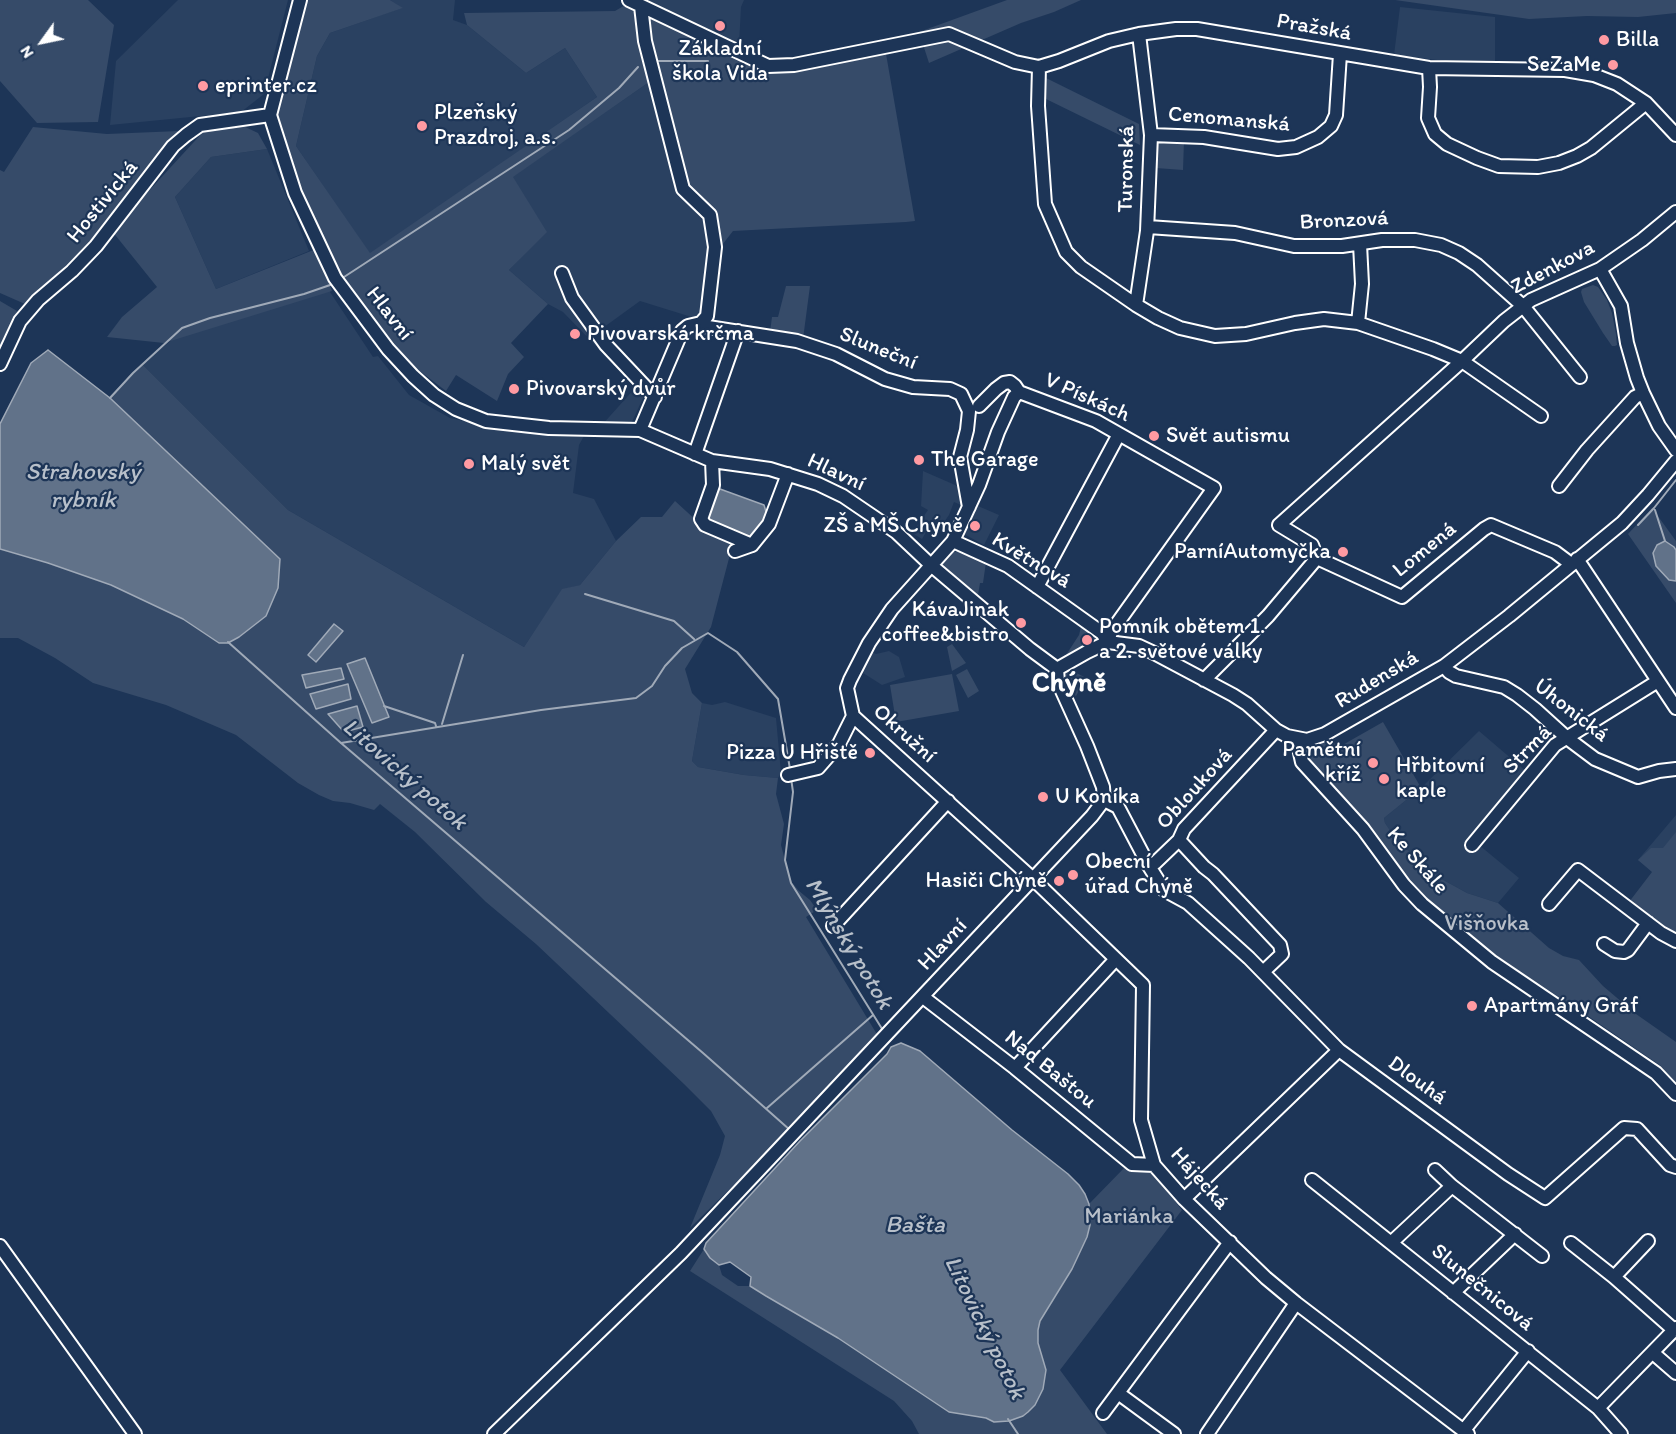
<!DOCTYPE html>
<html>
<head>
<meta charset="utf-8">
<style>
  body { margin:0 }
  #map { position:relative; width:1676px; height:1434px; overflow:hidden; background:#1d3557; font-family:Itim,sans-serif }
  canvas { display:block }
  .north { position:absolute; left:12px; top:12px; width:60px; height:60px; -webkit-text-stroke:4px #1d3557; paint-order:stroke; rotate:237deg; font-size:16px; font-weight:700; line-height:24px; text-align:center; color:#fff }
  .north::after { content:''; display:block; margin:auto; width:21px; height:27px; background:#fff; clip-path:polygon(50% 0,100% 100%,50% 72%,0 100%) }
</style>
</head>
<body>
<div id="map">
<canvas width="1676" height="1434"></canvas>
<div class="north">N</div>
</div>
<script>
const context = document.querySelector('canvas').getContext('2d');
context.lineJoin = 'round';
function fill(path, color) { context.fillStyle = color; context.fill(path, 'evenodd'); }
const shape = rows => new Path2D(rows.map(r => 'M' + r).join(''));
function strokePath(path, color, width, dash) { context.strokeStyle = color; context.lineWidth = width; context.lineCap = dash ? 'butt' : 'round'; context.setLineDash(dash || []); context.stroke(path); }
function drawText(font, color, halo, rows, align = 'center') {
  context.font = font + ' Itim,sans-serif'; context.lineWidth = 4.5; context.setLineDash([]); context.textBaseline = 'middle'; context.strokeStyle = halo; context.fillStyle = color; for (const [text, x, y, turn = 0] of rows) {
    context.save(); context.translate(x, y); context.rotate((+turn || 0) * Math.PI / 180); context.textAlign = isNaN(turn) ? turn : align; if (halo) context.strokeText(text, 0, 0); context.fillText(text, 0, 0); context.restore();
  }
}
fill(shape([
  [178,0,288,0,264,94,241,112,110,125,116,61],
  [390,0,455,0,453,20,467,25,526,73,565,48,597,97,370,254,296,146,317,56,330,33,402,8],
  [647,0,744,0,741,7,739,45],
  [1400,7,1495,17,1495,62,1437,60,1394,55],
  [652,80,709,217,712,258,704,313,698,319,640,301,600,330,649,385,631,424,601,426,636,387,563,312,548,304,509,270,546,231,512,177],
  [267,149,309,251,216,289,175,197,211,157],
  [328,289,373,357,378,356,409,395,450,418,505,430,584,436,579,445,573,493,594,499,616,541,580,585,562,590,524,647,288,510,142,364,184,330],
  [923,471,962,488,961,505,954,502,949,515,942,525,933,520,922,539,912,533,928,510,921,506],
  [978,506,999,515,984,545,964,534],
  [869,651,876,654,889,651,899,657,905,677,882,685,860,671],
  [725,702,776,718,781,773,778,778,744,775,698,767,692,761,702,703,712,705],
  [1479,731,1527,772,1479,845,1519,878,1498,903,1467,893,1438,877,1397,842,1385,823,1384,818,1421,788],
  [1676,815,1676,889,1638,860]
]), '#2a4161');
fill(shape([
  [0,0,88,0,114,25,98,122,37,123,0,81],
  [305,0,390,0,403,8,330,33,317,56,296,146,370,253,597,97,565,48,526,73,467,25,464,13,615,11,632,1,768,66,885,48,915,221,906,222,733,231,712,258,709,217,677,190,652,80,513,177,547,232,509,270,548,304,511,343,524,357,508,374,497,401,456,375,446,391,412,365,350,292,344,278,332,259,299,191,274,115],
  [1007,0,1081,0,1054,12,1021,23,929,63,919,32],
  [1395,0,1676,0,1676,13,1638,17,1587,16,1529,19],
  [1046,78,1139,124,1140,145,1046,99],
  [241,125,258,133,267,149,211,157,175,197,216,289,316,249,332,291,164,343,107,337,122,317,157,287,112,231,204,131],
  [33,127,107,134,179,131,95,238,25,304,0,293,0,170,4,172],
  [1156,140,1184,141,1183,170,1156,168],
  [1593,285,1598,287,1607,300,1612,313,1616,334,1617,345,1615,346,1612,346,1603,333,1584,302,1581,292,1582,289],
  [786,286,810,286,803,339,770,332,772,317,778,317],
  [0,301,17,311,0,348],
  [142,364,288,510,524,647,562,589,580,585,616,541,641,517,662,517,675,501,698,522,733,543,711,627,685,669,692,693,702,703,692,761,698,767,744,775,778,778,776,794,784,824,781,845,790,880,799,891,810,900,817,910,806,917,878,1036,754,1165,690,1228,720,1155,725,1136,711,1111,684,1084,536,944,486,902,415,832,380,804,374,810,350,803,333,801,319,795,298,783,236,735,166,705,93,683,55,658,18,638,0,638,0,549,48,563,111,585,183,619,219,643,228,643,239,637,266,616,280,559,109,397],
  [334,624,343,631,315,662,308,655],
  [1652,508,1676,541,1676,603,1628,534],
  [955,552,967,553,986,562,983,583,980,583,978,595,940,565,947,553],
  [1081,627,1093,634,1097,633,1101,639,1058,661,1060,658,1066,655,1079,635],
  [952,644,966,663,952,671,947,647],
  [967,669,979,691,968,698,956,675],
  [1071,670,1086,678,1076,696,1065,686,1064,679,1067,671],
  [952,674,959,711,896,722,890,685],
  [1383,722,1420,786,1421,788,1384,818,1385,823,1397,841,1438,877,1467,893,1498,903,1549,948,1563,956,1579,960,1603,986,1636,1014,1676,1042,1676,1086,1661,1066,1585,1014,1468,938,1428,904,1309,765,1305,752,1307,748,1329,737,1339,747],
  [1676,832,1676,935,1674,935,1629,902,1652,872,1638,860,1651,848,1663,848],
  [1126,1166,1152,1172,1182,1210,1060,1370,1107,1434,919,1434,912,1421,894,1401,690,1271,704,1249,710,1258,719,1265,722,1275,738,1286,750,1286,766,1296,838,1338,986,1418,1009,1421,1021,1416,1046,1370,1038,1343,1038,1330,1040,1321,1072,1269,1090,1225,1089,1204]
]), '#364b69');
const water = shape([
  [48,350,110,398,280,559,278,588,266,616,239,637,228,643,219,643,183,619,111,585,48,563,0,549,0,424,31,363,48,350],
  [720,489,764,505,767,515,759,532,753,538,747,538,708,521,705,514,715,492,720,489],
  [1665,541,1674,547,1676,550,1676,581,1669,580,1656,566,1653,553,1657,545,1665,541],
  [334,624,343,631,316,662,308,655,334,624],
  [365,658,389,717,372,723,347,664,365,658],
  [341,668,344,679,306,688,302,675,341,668],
  [348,684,351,699,316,709,310,694,348,684],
  [357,706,363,727,344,732,328,714,357,706],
  [901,1043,920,1051,1012,1130,1068,1174,1079,1185,1085,1194,1089,1204,1090,1225,1087,1237,1072,1269,1040,1321,1038,1330,1038,1343,1046,1370,1043,1389,1035,1405,1028,1412,1023,1416,1009,1421,994,1422,986,1418,949,1412,838,1338,766,1296,750,1286,751,1277,730,1262,719,1265,710,1258,704,1249,706,1243,800,1141,887,1054,891,1047,901,1043]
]);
fill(water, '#617289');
strokePath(water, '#a0aab8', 1.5);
strokePath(shape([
  [657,61,708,61],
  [344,277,569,130,619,88,638,67],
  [110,398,133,373,182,328,210,318,304,294,333,284],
  [1655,510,1665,541],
  [1638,525,1654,508,1676,480],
  [585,594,674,621,694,639],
  [228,642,341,743,703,1053,790,1130],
  [384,706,435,723,436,726],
  [442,724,463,655],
  [341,743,541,710,636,698,652,686,665,666,682,648,708,633,737,652,778,699,790,769],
  [791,778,793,792,785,860,791,883,884,1032],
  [767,1108,873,1015],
  [1008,1419,1018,1434]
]), '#a0aab8', 2);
const minor = shape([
  [629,0,768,66,794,65,949,34,1015,62,1039,67,1059,61,1109,41,1139,34,1176,29,1197,29,1429,68,1565,70,1594,75,1617,84,1646,103,1676,135],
  [1039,67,1038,106,1045,204,1066,252,1081,267,1136,305,1158,318,1180,328,1215,336,1246,334,1295,323,1324,319,1358,323,1433,349,1462,361,1541,416],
  [1429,68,1430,87,1428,118,1435,134,1447,144,1477,158,1499,166,1538,167,1559,163,1577,156,1591,148,1646,103],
  [270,115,295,193,335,278,388,349,413,376,434,395,456,409,486,421,549,428,640,430,712,461,770,469,818,484,843,496,896,532,932,566,1030,649,1057,669],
  [270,115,300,0],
  [1151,135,1204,137,1278,149,1296,147,1318,137,1331,126,1336,115,1340,54],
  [1148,227,1235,233,1294,246,1342,246,1382,240,1415,240,1441,245,1459,253,1477,265,1514,298,1523,306,1580,377],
  [1600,269,1621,306,1627,343,1637,378,1643,393,1659,426,1676,450],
  [562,273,572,298,606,345,655,397],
  [1136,305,1147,231,1151,135,1139,34],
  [701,323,708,327,797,341,836,354,885,379,913,387,950,389,961,394,969,411,967,430,960,457,969,507],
  [1358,323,1362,284,1360,244],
  [0,364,20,321,38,300,72,271,96,246,173,146,186,135,200,125,270,115],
  [979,406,996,389,1004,383,1010,382,1015,386,1019,392,1096,421,1214,488,1111,632,1108,642],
  [640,430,682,331,688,326,701,323,707,316,715,247,710,215,683,189,645,41,641,6],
  [695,454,738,331],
  [712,461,713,485,701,519,705,525,752,545],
  [1559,486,1587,450,1635,397,1643,393],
  [953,541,979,485,998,432,1014,397,1019,392],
  [735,551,752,545,769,524,788,474],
  [1577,559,1676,708],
  [1571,564,1555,552,1491,525,1484,529,1402,597,1317,558,1312,545,1279,525,1462,361,1504,321,1531,300,1600,269,1642,240,1676,212],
  [1037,587,1119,434],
  [1108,642,1102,633,1008,566,953,541,892,609,869,643,850,680,847,688,853,716,1033,879,1143,985,1141,1120,1154,1165,1184,1199,1266,1278,1296,1303,1468,1434],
  [1444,666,1449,672,1456,676,1504,687,1517,695,1535,709,1567,738,1595,759,1638,777,1659,771,1676,769],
  [1057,669,1087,652,1108,642,1139,646,1154,653,1233,695,1247,704,1276,730,1287,736,1307,740,1325,734,1444,666,1509,616,1622,523,1648,495,1676,461],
  [1204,680,1268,616,1317,558],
  [1297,739,1302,762,1363,829,1404,885,1422,904,1492,962,1656,1073,1676,1094],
  [788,775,818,768,839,744,853,716],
  [1104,800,1118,807,1149,866,1155,863,1179,840,1184,829,1276,730],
  [1179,840,1204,867,1213,874,1280,945,1282,954,1263,972],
  [1472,845,1555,745,1658,681],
  [1149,866,1164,890,1188,903,1249,958,1339,1050,1508,1174,1545,1198,1624,1128,1637,1129,1670,1165,1676,1167],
  [1549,904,1578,870,1661,933,1676,941],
  [833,926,948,801],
  [1604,944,1615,951,1624,952,1628,950,1648,923],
  [923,997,1015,1068,1132,1164,1154,1165],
  [1015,1068,1116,959],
  [1435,1170,1452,1186,1542,1256],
  [1312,1180,1598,1408,1621,1434],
  [1184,1199,1339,1050],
  [1392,1242,1452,1186],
  [1571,1243,1614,1277,1674,1330],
  [0,1246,135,1434],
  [1614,1277,1648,1241],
  [1453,1293,1515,1234],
  [1653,1353,1676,1373],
  [1118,1393,1174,1434],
  [1598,1408,1676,1328],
  [1103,1413,1230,1242],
  [1464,1430,1528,1351],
  [494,1434,681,1253,1092,816,1104,800,1103,787,1087,746,1058,682,1057,669],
  [1207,1434,1296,1303]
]);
strokePath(minor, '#fff', 16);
strokePath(minor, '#1d3557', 12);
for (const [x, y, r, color] of [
  [720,26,6,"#ff9aa2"],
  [1604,40,6,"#ff9aa2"],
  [1613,65,6,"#ff9aa2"],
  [203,86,6,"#ff9aa2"],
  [422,126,6,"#ff9aa2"],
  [575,334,6,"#ff9aa2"],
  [514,389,6,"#ff9aa2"],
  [1154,436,6,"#ff9aa2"],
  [919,460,6,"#ff9aa2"],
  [469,464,6,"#ff9aa2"],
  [975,526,6,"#ff9aa2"],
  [1343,552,6,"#ff9aa2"],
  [1021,623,6,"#ff9aa2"],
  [1087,640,6,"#ff9aa2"],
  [870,753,6,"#ff9aa2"],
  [1373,763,6,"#ff9aa2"],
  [1384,779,6,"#ff9aa2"],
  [1043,797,6,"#ff9aa2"],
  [1073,875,6,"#ff9aa2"],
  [1059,881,6,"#ff9aa2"],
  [1472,1006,6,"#ff9aa2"]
]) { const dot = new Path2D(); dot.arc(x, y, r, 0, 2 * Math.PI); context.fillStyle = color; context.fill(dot); strokePath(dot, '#1d3557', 2); }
drawText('22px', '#fff', '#1d3557', [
  ["Pražská",1314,28,10],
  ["Cenomanská",1229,120,5],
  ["Turonská",1127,169,-89],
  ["Hostivická",103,202,-51],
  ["Bronzová",1344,221,-3],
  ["Zdenkova",1553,268,-28],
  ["Hlavní",389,314,52],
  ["Sluneční",878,349,22],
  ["V Pískách",1087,398,24],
  ["Hlavní",836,473,25],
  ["Lomená",1425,550,-39],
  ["Květnová",1031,561,31],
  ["Rudenská",1377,680,-31],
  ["Úhonická",1571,711,38],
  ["Okružní",904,734,42],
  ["Strmá",1528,750,-46],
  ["Oblouková",1195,789,-48],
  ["Ke Skále",1417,861,49],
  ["Hlavní",943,945,-47],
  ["Nad Baštou",1050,1070,39],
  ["Dlouhá",1417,1081,36],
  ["Hájecká",1199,1179,48],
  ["Slunečnicová",1482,1288,39]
]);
drawText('22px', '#fff', '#1d3557', [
  ["Billa",1616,40],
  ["Základní",720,49,"center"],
  ["škola Vida",720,74,"center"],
  ["SeZaMe",1601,65,"right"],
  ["eprinter.cz",215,86],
  ["Plzeňský",434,113],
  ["Prazdroj, a.s.",434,138],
  ["Pivovarská krčma",587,334],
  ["Pivovarský dvůr",526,389],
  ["Svět autismu",1166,436],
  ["The Garage",931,460],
  ["Malý svět",481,464],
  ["ZŠ a MŠ Chýně",963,526,"right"],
  ["ParníAutomyčka",1331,552,"right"],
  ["KávaJinak",1009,610,"right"],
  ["coffee&bistro",1009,635,"right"],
  ["Pomník obětem 1.",1099,627],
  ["a 2. světové války",1099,652],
  ["Pamětní",1361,750,"right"],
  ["kříž",1361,775,"right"],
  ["Pizza U Hřiště",858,753,"right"],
  ["Hřbitovní",1396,766],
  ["kaple",1396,791],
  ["U Koníka",1055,797],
  ["Obecní",1085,862],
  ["úřad Chýně",1085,887],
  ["Hasiči Chýně",1047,881,"right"],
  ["Apartmány Gráf",1484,1006]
], 'left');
drawText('22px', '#b9c0ca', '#1d3557', [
  ["Višňovka",1487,924],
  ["Mariánka",1129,1217]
]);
drawText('italic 24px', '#b8c0ca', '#1d3557', [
  ["Strahovský",83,473],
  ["rybník",83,501],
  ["Litovický potok",404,775,41],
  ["Mlýnský potok",848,944,59],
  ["Bašta",915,1226],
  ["Litovický potok",984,1328,64]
]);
drawText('bold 28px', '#fff', '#1d3557', [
  ["Chýně",1069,684]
]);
</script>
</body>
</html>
